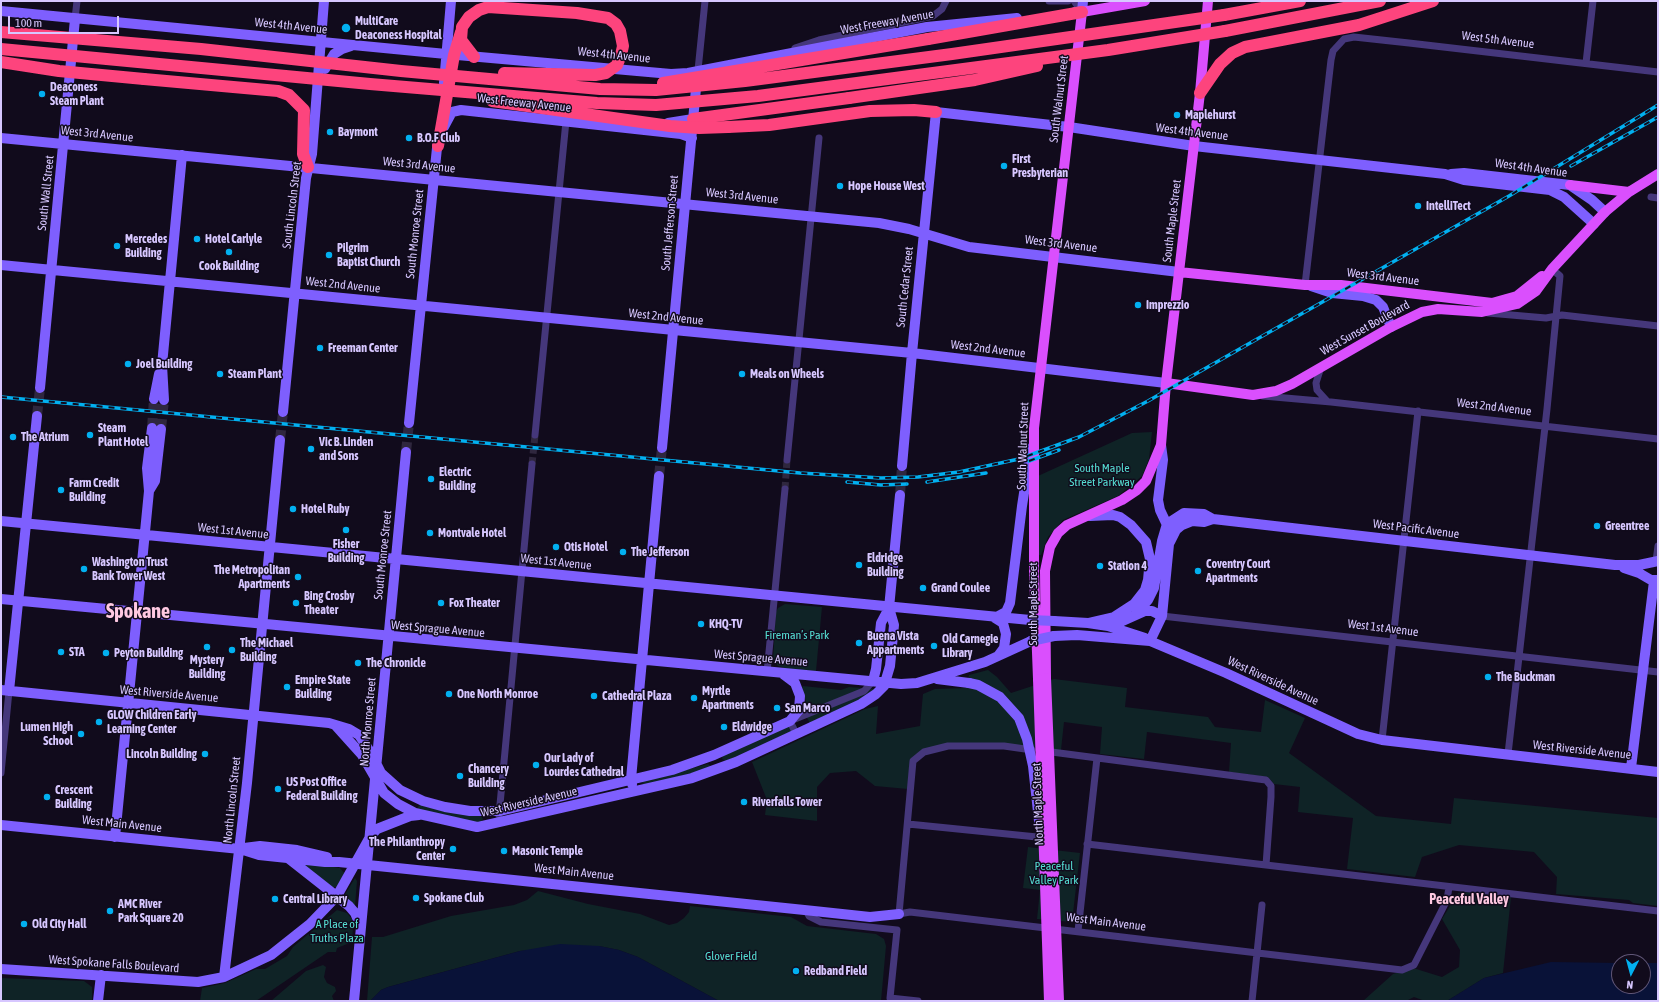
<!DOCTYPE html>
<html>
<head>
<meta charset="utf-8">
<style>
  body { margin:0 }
  #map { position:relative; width:1659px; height:1002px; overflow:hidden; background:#110b1c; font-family:"Asap Condensed",sans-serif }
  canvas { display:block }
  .frame { position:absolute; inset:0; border:2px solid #d7c7ff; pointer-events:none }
  .north { position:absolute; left:1611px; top:954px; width:40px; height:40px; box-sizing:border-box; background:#110b1c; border:1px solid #605677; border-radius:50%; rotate:186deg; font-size:11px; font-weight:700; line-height:16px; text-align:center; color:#d7c7ff }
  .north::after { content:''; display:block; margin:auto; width:14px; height:18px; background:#02b0f0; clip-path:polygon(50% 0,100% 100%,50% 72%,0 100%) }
  .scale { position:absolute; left:8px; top:16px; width:111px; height:18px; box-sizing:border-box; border:2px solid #d7c7ff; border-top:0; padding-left:5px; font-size:12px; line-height:14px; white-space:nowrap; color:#d7c7ff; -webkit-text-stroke:3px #110b1c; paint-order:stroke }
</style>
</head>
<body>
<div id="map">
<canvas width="1659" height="1002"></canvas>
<div class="frame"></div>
<div class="north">N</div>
<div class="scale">100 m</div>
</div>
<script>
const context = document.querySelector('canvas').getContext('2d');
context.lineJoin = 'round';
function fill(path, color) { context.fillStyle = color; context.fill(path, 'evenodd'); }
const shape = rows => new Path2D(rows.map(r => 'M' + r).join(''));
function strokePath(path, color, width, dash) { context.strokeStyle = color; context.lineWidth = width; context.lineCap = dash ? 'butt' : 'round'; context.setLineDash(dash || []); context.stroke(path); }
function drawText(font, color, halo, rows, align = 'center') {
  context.font = font + ' "Asap Condensed",sans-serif'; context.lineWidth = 3; context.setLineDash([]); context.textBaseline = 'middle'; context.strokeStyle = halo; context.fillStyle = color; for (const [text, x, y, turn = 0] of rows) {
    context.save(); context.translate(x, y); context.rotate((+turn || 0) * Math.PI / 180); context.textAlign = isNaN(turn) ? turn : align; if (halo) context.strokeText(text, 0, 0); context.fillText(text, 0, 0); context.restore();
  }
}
fill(shape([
  [1152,432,1149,459,1142,476,1118,496,1063,520,1048,537,1041,555,1039,555,1038,476,1132,433],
  [785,604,822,607,816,671,788,669,778,666,773,660,776,612,778,608],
  [988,670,997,677,1011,693,1054,679,1127,688,1125,707,1208,717,1215,727,1261,732,1265,700,1305,718,1289,753,1376,816,1451,824,1454,798,1658,818,1658,906,1633,903,1629,900,1556,894,1557,877,1534,852,1459,845,1422,857,1415,877,1347,869,1353,818,1298,812,1300,787,1274,784,1268,777,1229,772,1231,743,1147,732,1144,759,1100,754,1102,727,1064,722,1061,750,1004,744,947,744,912,759,908,789,875,786,856,771,830,773,817,787,817,821,765,815,767,800,752,762,865,709,878,706,876,734,920,726,923,694,935,689,966,688,969,675],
  [803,686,841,690,849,687,875,689,867,697,810,723,803,711,806,702,802,688],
  [793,724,797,726,797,729,726,761,722,759,723,755],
  [708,764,711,766,710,769,644,785,642,783,643,781],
  [420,804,481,816,483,819,481,822,470,822,417,809],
  [1028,847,1080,853,1072,922,1037,919,1040,890,1023,888],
  [305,862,340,868,345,874,337,887,332,887,304,865],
  [355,878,357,881,355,906,344,896],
  [538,891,588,904,640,914,669,925,677,923,684,918,689,912,690,906,791,917,807,926,876,934,884,939,886,946,881,1001,719,1001,638,957,619,950,599,946,520,951,388,987,381,990,370,1001,367,1001,372,937,383,937,451,916,514,905,527,900],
  [1464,892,1511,897,1503,973,1484,978,1447,1001,1425,1001,1414,997,1406,1001,1363,1001,1393,974,1413,968,1442,977,1459,967,1460,950,1442,919,1458,893],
  [337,910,347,913,352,919,353,928,352,942,337,948,336,952,328,952,256,1001,200,1001,202,988,225,983,256,969,265,969,287,956,293,947],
  [323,965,326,967,324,977,327,983,335,987,336,991,332,996,334,1001,271,1001,306,971],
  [1,978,84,981,92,987,92,1001,1,1001]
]), '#0f2326');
fill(shape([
  [560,944,599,946,619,950,638,957,719,1001,370,1001,381,990,388,987,520,951],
  [1551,962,1619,963,1619,986,1643,986,1643,963,1658,963,1658,1001,1447,1001,1484,978]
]), '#091238');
strokePath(shape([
  [532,464,535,435],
  [785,489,787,460]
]), '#2f273e', 7, [7, 3.5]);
strokePath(shape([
  [37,416,40,388],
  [152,428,154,399],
  [161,429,164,400],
  [280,440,283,412],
  [406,452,409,423],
  [659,476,662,448],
  [900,495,902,466]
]), '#2f273e', 10, [10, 5]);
strokePath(shape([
  [1049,1,1068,1],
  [1074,1,1082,12],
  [75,19,77,1],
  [795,48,819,40,933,16,942,9,946,1],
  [1586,63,1593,1],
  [698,70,705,1],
  [1651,197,1658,198],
  [1305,285,1331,60,1333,51,1344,39,1354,37,1409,43,1658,72],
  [1488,313,1546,318,1562,315,1658,326],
  [1321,367,1316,383,1317,390,1327,401],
  [1263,396,1331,402,1658,439],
  [535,435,566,121],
  [787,460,819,138],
  [1656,561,1658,546],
  [1162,616,1658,672],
  [767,672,785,489],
  [796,734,790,721,864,691,873,681],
  [1382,740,1418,411],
  [1032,750,1004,746,948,746,924,752,913,761,899,914,910,912,1402,970,1414,965,1447,900,1449,887],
  [1044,751,1266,780,1271,786,1271,797,1266,865],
  [1508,754,1547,409,1560,276,1552,269],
  [1,773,9,691],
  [499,815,532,464],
  [908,824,1037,837],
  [1087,844,1658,911],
  [806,910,809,916,821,922,897,930,890,998,918,1001],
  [1078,931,1097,758],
  [1252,1001,1262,905]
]), '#45377b', 7);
strokePath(shape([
  [1,11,446,54,671,74,688,73,927,27,1017,18],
  [1075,12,1082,12,1083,1],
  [325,69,334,54,342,49,351,46],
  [444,83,451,1],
  [668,123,693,119],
  [444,127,452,112,461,110,681,134,692,138],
  [1,138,879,223,909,229,969,247,1179,272],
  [1451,174,1464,173,1570,185,1592,200,1605,212],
  [1,265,912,353,1166,383],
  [1311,286,1332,293,1363,296,1376,300,1383,307,1391,327],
  [40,388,75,19],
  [154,399,159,374],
  [164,400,162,365,182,155],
  [283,412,306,178,312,154,324,1],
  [409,423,438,138],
  [662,448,697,78],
  [902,466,912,353,936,112,1069,127,1194,146,1445,174,1464,180,1550,190,1564,197,1594,224],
  [149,491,155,481,161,429],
  [1,521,1030,620],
  [1170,542,1176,530,1182,525,1192,521,1204,522,1213,519],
  [1624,568,1639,573,1651,580,1658,580],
  [1,599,901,684,917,683,985,662,1031,641],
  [1136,614,1148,600,1154,588,1162,541,1167,524,1184,513,1204,514,1213,519,1615,565,1639,565,1658,561],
  [995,618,1006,612,1010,603,1022,506,1031,448],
  [995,618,1003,623,1006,634,1004,648,998,656],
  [1054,621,1088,623,1108,626,1145,638],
  [1088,623,1114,617,1134,604,1145,590,1148,580,1150,559,1146,542,1131,525,1120,517,1113,515,1090,516],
  [1108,626,1116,624,1145,611,1152,611,1162,616],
  [1054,636,1077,635,1150,641,1226,673,1358,734,1382,740,1658,772],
  [1150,641,1162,616,1169,544,1168,527,1160,510,1158,500,1163,460,1161,445],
  [937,679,969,683],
  [873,681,876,669,881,623,889,608],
  [1,690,329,723,349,729,359,735,371,753,381,773,400,790,423,801,445,807,470,811,500,811,672,770,714,755,790,721,799,710,800,696,795,683,783,674],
  [9,691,37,416],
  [335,725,362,755,384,793,398,804,415,813,477,827,692,778,736,762,861,704,876,694,884,686,890,666,894,625,889,608,900,495],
  [1631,768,1654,581],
  [632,784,631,779,659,476],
  [1,825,240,849,259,855,325,862,339,862,814,911,870,917,899,914],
  [115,837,149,491,147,468,152,428],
  [244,848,260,846,297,850,327,857],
  [288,858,349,906,355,913,361,927],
  [1,969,198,982,224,977,271,955,310,924,337,896,370,837,377,829,410,816,419,815],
  [224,977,247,783,280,440],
  [98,1001,101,975],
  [354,1001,406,452]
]), '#7e5ffe', 10);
strokePath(shape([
  [1570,185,1629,192],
  [1179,272,1305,285,1341,285,1492,303,1517,296,1542,276],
  [1166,383,1253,395,1276,391,1292,384,1391,327,1422,312,1438,309,1482,312,1517,304,1536,291,1552,269,1605,212,1629,192,1658,174],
  [1046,678,1045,571,1050,547,1058,533,1067,525,1122,500,1137,490,1146,481,1161,445,1166,383,1200,93,1208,1],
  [1038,679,1034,573,1034,428,1082,12,1145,1]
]), '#da4ffd', 10);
strokePath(shape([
  [1224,15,1300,1],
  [1225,31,1380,1],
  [928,39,1082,12],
  [474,57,461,40,462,27,469,17,479,10,488,7,577,13,608,18,616,24,620,31,623,46,621,55],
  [144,79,278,91,289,95,304,110,303,154,308,167],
  [1200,93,1220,64,1232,53,1245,47,1359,25,1433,1],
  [693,119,849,98],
  [728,127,769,125,870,111,914,110,936,112],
  [438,146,454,55,461,32]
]), '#fd447d', 12);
const rail = shape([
  [1571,166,1658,117],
  [1,397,800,473,881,478,918,477,959,472,1019,459,1052,447,1079,437,1148,401,1509,196,1658,105],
  [1029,461,1059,450],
  [847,482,881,485,907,484],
  [927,482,986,473]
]);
strokePath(rail, '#02b0f0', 3.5);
strokePath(rail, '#110b1c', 2, [6]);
strokePath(shape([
  [1030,620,1054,621],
  [1031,641,1054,636],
  [969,683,978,685,1000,697,1019,718,1027,739,1033,766,1039,821]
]), '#7e5ffe', 10);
strokePath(shape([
  [1046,678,1059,1001],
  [1038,679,1049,1001]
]), '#da4ffd', 10);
strokePath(shape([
  [1,32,201,49,401,71,600,89,656,90,745,81,952,54,1224,15],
  [1,49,370,84,597,103,656,105,758,96,1108,50,1225,31],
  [1,62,59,71,144,79],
  [504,73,595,75,606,73,617,65,621,55],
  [663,83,928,39],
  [849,98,975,80,1037,66],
  [492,101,670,126,699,128,728,127]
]), '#fd447d', 12);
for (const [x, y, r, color] of [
  [346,28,5,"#02b0f0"],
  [42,94,4,"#02b0f0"],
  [1177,115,4,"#02b0f0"],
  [330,132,4,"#02b0f0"],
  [409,138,4,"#02b0f0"],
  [1004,166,4,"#02b0f0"],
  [840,186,4,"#02b0f0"],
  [1418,206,4,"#02b0f0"],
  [197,239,4,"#02b0f0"],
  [117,246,4,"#02b0f0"],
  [229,252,4,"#02b0f0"],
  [329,255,4,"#02b0f0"],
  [1138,305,4,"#02b0f0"],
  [320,348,4,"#02b0f0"],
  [128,364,4,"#02b0f0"],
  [220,374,4,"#02b0f0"],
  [742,374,4,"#02b0f0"],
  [90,435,4,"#02b0f0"],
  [13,437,4,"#02b0f0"],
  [311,449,4,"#02b0f0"],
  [431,479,4,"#02b0f0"],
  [61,490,4,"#02b0f0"],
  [293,509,4,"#02b0f0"],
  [1597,526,4,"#02b0f0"],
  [346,530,4,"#02b0f0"],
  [430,533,4,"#02b0f0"],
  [556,547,4,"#02b0f0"],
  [623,552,4,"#02b0f0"],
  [859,565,4,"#02b0f0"],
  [1100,566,4,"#02b0f0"],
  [84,569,4,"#02b0f0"],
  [1198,571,4,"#02b0f0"],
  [298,577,4,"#02b0f0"],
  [923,588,4,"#02b0f0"],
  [296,603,4,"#02b0f0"],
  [441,603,4,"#02b0f0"],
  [701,624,4,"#02b0f0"],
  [859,643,4,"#02b0f0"],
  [934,646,4,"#02b0f0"],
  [207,647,4,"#02b0f0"],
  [232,650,4,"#02b0f0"],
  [61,652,4,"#02b0f0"],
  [106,653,4,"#02b0f0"],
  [358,663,4,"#02b0f0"],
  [1488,677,4,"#02b0f0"],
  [287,687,4,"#02b0f0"],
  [449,694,4,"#02b0f0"],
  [594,696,4,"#02b0f0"],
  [694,698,4,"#02b0f0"],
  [777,708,4,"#02b0f0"],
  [99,722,4,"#02b0f0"],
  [724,727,4,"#02b0f0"],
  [81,734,4,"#02b0f0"],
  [205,754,4,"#02b0f0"],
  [536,765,4,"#02b0f0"],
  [460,776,4,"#02b0f0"],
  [278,789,4,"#02b0f0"],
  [47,797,4,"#02b0f0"],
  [744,802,4,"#02b0f0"],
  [453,849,4,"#02b0f0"],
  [504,851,4,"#02b0f0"],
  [416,898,4,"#02b0f0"],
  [275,899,4,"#02b0f0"],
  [110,911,4,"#02b0f0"],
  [24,924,4,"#02b0f0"],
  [796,971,4,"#02b0f0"]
]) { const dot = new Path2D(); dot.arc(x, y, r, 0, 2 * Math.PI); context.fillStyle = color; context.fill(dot); strokePath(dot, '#110b1c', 1.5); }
drawText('bold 12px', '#d7c7ff', '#110b1c', [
  ["MultiCare",355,21],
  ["Deaconess Hospital",355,35],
  ["Deaconess",50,87],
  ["Steam Plant",50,101],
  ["Maplehurst",1185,115],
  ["Baymont",338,132],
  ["B.O.F Club",417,138],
  ["First",1012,159],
  ["Presbyterian",1012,173],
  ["Hope House West",848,186],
  ["IntelliTect",1426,206],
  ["Mercedes",125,239],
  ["Building",125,253],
  ["Hotel Carlyle",205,239],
  ["Pilgrim",337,248],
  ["Baptist Church",337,262],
  ["Cook Building",229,266,"center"],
  ["Imprezzio",1146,305],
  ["Freeman Center",328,348],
  ["Joel Building",136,364],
  ["Steam Plant",228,374],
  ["Meals on Wheels",750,374],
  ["Steam",98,428],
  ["Plant Hotel",98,442],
  ["The Atrium",21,437],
  ["Vic B. Linden",319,442],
  ["and Sons",319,456],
  ["Electric",439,472],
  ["Building",439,486],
  ["Farm Credit",69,483],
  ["Building",69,497],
  ["Hotel Ruby",301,509],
  ["Greentree",1605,526],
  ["Montvale Hotel",438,533],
  ["Fisher",346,544,"center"],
  ["Building",346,558,"center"],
  ["Otis Hotel",564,547],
  ["The Jefferson",631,552],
  ["Eldridge",867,558],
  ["Building",867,572],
  ["Washington Trust",92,562],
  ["Bank Tower West",92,576],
  ["Coventry Court",1206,564],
  ["Apartments",1206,578],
  ["Station 4",1108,566],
  ["The Metropolitan",290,570,"right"],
  ["Apartments",290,584,"right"],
  ["Grand Coulee",931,588],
  ["Bing Crosby",304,596],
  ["Theater",304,610],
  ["Fox Theater",449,603],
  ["KHQ-TV",709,624],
  ["Buena Vista",867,636],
  ["Appartments",867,650],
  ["Old Carnegie",942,639],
  ["Library",942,653],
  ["The Michael",240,643],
  ["Building",240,657],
  ["STA",69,652],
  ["Peyton Building",114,653],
  ["Mystery",207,660,"center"],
  ["Building",207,674,"center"],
  ["The Chronicle",366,663],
  ["The Buckman",1496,677],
  ["Empire State",295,680],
  ["Building",295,694],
  ["Myrtle",702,691],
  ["Apartments",702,705],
  ["One North Monroe",457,694],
  ["Cathedral Plaza",602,696],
  ["San Marco",785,708],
  ["GLOW Children Early",107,715],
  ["Learning Center",107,729],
  ["Lumen High",73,727,"right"],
  ["School",73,741,"right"],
  ["Eldwidge",732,727],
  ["Lincoln Building",197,754,"right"],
  ["Our Lady of",544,758],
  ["Lourdes Cathedral",544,772],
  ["Chancery",468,769],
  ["Building",468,783],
  ["US Post Office",286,782],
  ["Federal Building",286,796],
  ["Crescent",55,790],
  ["Building",55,804],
  ["Riverfalls Tower",752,802],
  ["The Philanthropy",445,842,"right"],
  ["Center",445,856,"right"],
  ["Masonic Temple",512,851],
  ["Spokane Club",424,898],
  ["Central Library",283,899],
  ["AMC River",118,904],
  ["Park Square 20",118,918],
  ["Old City Hall",32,924],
  ["Redband Field",804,971]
], 'left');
drawText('12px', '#d7c7ff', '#110b1c', [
  ["West Freeway Avenue",887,22,-10],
  ["West 4th Avenue",291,26,6],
  ["West 5th Avenue",1498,40,7],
  ["West 4th Avenue",614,55,6],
  ["South Walnut Street",1059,99,-83],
  ["West Freeway Avenue",524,103,6],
  ["West 4th Avenue",1192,132,7],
  ["West 3rd Avenue",97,134,6],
  ["West 3rd Avenue",419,165,6],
  ["West 4th Avenue",1531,168,8],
  ["South Wall Street",46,193,-84],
  ["West 3rd Avenue",742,196,6],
  ["South Lincoln Street",292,205,-83],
  ["South Maple Street",1172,221,-83],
  ["South Jefferson Street",670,223,-85],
  ["South Monroe Street",415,234,-84],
  ["West 3rd Avenue",1061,244,7],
  ["West 3rd Avenue",1383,277,7],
  ["West 2nd Avenue",343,285,6],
  ["South Cedar Street",905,287,-84],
  ["West 2nd Avenue",666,317,6],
  ["West Sunset Boulevard",1365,328,-29],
  ["West 2nd Avenue",988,349,7],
  ["West 2nd Avenue",1494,407,7],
  ["South Walnut Street",1023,446,-88],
  ["West Pacific Avenue",1416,529,7],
  ["West 1st Avenue",233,531,6],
  ["South Monroe Street",383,555,-84],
  ["West 1st Avenue",556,562,6],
  ["South Maple Street",1033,604,-90],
  ["West 1st Avenue",1383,628,7],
  ["West Sprague Avenue",438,629,5],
  ["West Sprague Avenue",761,658,5],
  ["West Riverside Avenue",1273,681,25],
  ["West Riverside Avenue",169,694,5],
  ["North Monroe Street",368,722,-85],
  ["West Riverside Avenue",1582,750,6],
  ["North Lincoln Street",232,800,-84],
  ["West Riverside Avenue",529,802,-13],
  ["North Maple Street",1038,804,-92],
  ["West Main Avenue",122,824,6],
  ["West Main Avenue",574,872,6],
  ["West Main Avenue",1106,922,7],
  ["West Spokane Falls Boulevard",114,964,4]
]);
drawText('12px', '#55ddd2', '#110b1c', [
  ["South Maple",1102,468],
  ["Street Parkway",1102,482],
  ["Fireman’s Park",797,635],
  ["Peaceful",1054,866],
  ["Valley Park",1054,880],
  ["A Place of",337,924],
  ["Truths Plaza",337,938],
  ["Glover Field",731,956]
]);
drawText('bold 14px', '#ffc9e2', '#110b1c', [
  ["Peaceful Valley",1469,900]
]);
drawText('bold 20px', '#ffc9e2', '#110b1c', [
  ["Spokane",138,612]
]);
</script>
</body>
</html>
